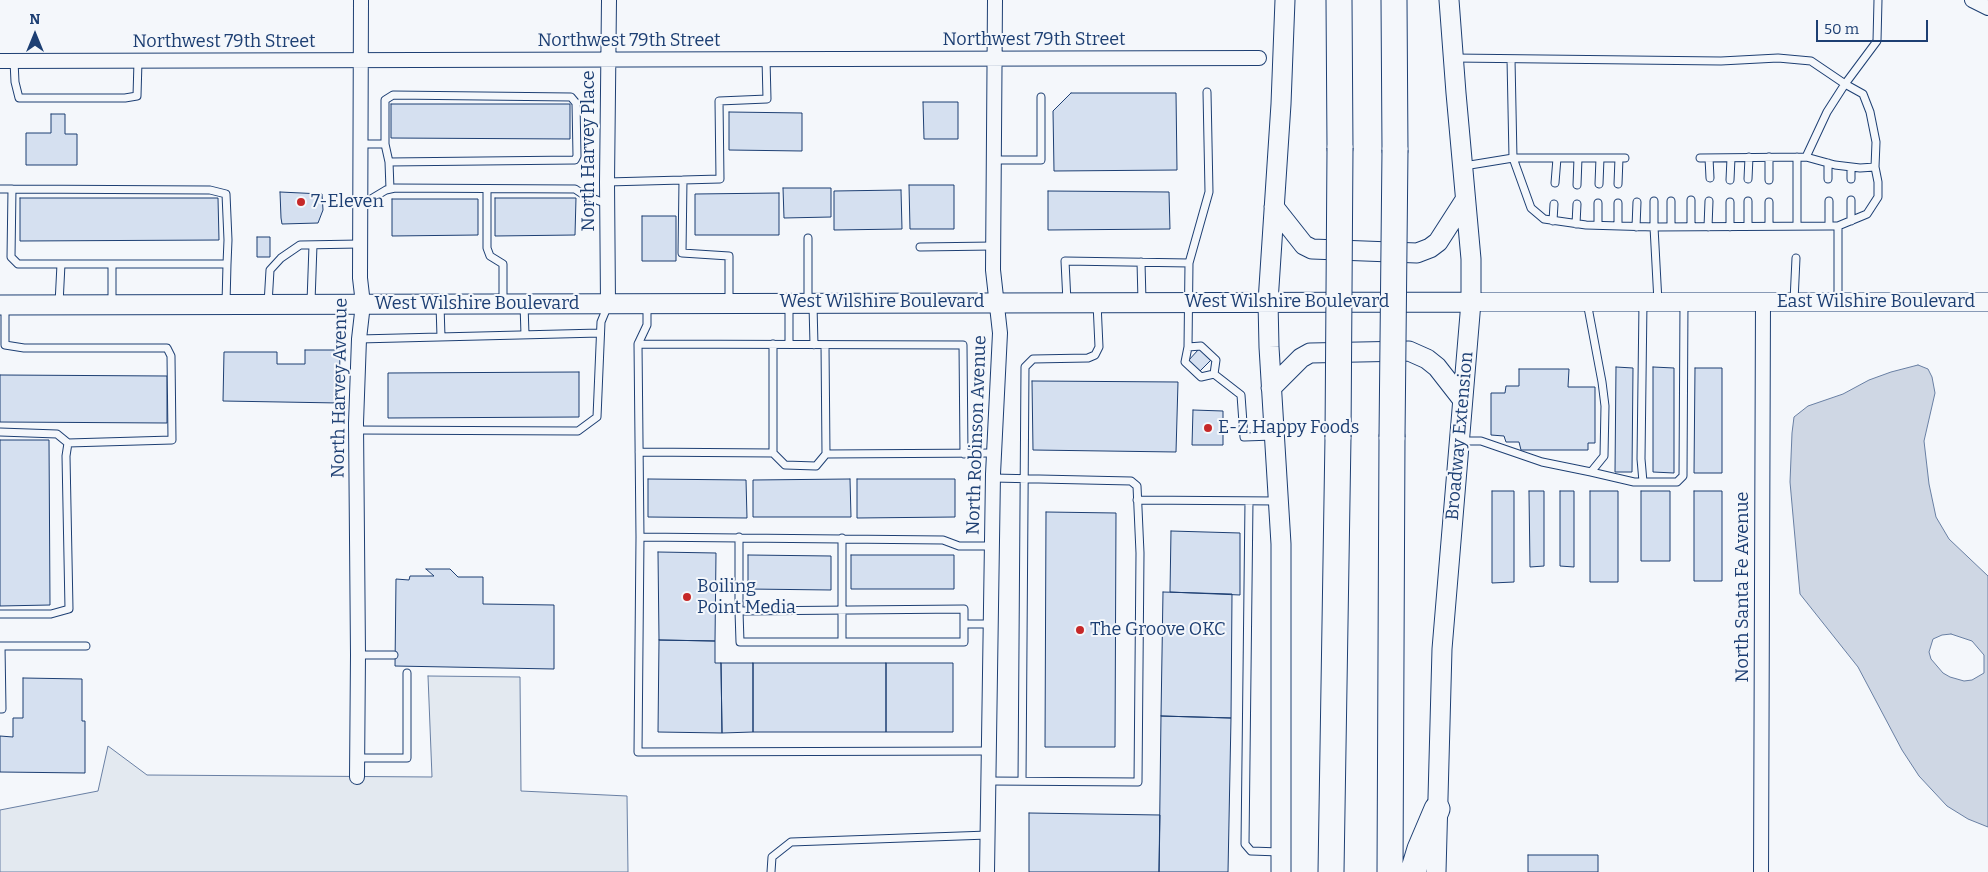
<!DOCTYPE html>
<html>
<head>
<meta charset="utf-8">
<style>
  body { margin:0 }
  #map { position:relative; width:1988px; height:872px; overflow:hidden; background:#f4f7fb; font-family:Bitter,serif }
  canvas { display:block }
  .north { position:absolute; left:10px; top:10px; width:50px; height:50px; -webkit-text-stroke:4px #f4f7fb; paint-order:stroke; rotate:0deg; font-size:14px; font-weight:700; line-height:20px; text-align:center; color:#1d3f73 }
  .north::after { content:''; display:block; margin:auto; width:18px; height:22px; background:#1d3f73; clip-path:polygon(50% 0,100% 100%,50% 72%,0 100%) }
  .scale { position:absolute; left:1816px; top:20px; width:112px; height:22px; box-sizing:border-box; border:2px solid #1d3f73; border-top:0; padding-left:6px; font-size:15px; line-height:18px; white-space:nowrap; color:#1d3f73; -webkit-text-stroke:4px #f4f7fb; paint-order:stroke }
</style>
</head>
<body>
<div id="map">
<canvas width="1988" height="872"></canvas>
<div class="north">N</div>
<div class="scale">50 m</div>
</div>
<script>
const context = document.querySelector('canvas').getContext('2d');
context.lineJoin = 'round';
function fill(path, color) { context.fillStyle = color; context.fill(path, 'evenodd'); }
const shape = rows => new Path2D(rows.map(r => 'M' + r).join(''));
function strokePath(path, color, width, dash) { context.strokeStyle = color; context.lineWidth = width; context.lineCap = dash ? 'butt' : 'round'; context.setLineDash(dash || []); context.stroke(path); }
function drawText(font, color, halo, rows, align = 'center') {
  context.font = font + ' Bitter,serif'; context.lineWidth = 4; context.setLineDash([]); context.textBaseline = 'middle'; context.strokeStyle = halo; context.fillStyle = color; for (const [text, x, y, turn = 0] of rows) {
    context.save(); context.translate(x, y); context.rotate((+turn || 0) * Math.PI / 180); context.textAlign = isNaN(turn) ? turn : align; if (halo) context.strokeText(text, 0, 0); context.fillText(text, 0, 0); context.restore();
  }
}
const green = shape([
  [428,676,520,677,521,791,627,796,628,872,0,872,0,810,98,791,108,746,147,775,432,777,428,676]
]);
fill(green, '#e3e9f0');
strokePath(green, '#687fa3', 1);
const water = shape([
  [1918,365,1928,369,1932,377,1935,393,1924,441,1929,484,1936,517,1949,539,1988,576,1988,827,1968,819,1947,806,1919,776,1902,750,1858,667,1800,594,1790,482,1792,433,1794,417,1808,406,1843,394,1869,380,1891,372,1918,365],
  [1951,634,1972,641,1984,655,1984,673,1972,680,1964,681,1950,677,1943,673,1931,659,1929,652,1933,639,1942,635,1951,634]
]);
fill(water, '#cfd7e4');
strokePath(water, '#687fa3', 1);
const building = shape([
  [1071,93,1176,93,1177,170,1054,171,1053,111,1071,93],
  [923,102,958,102,958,139,924,139,923,102],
  [391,104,570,104,570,139,391,138,391,104],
  [729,112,802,113,802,151,729,150,729,112],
  [51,114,65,114,65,134,77,134,77,165,26,165,26,133,51,133,51,114],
  [909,185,954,185,954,229,910,229,909,185],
  [783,188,831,188,831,217,784,218,783,188],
  [901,190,902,229,834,230,834,191,901,190],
  [1048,191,1169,192,1170,229,1048,230,1048,191],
  [280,192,322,194,323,210,318,223,282,224,281,218,280,192],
  [779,193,779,235,695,235,695,194,779,193],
  [20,198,218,198,219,240,20,241,20,198],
  [495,198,576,198,575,235,495,236,495,198],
  [392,199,478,199,478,235,392,236,392,199],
  [642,216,676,216,676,261,642,261,642,216],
  [257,237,270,237,270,257,257,257,257,237],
  [1199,349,1211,360,1200,371,1188,361,1199,349],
  [305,350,340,350,339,403,223,401,224,352,277,352,277,364,305,364,305,350],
  [1616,367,1633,368,1632,472,1615,472,1616,367],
  [1653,367,1674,368,1674,473,1653,472,1653,367],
  [1695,368,1722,368,1722,473,1694,473,1695,368],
  [1519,369,1569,369,1568,387,1595,387,1595,443,1588,443,1588,450,1521,450,1519,442,1506,442,1504,436,1491,435,1491,393,1505,393,1506,386,1519,386,1519,369],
  [579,372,579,417,388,418,388,373,579,372],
  [0,375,167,376,167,423,0,422,0,375],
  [1032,381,1178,382,1176,452,1033,450,1032,381],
  [1193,410,1223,411,1223,445,1192,445,1193,410],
  [0,440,49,440,50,605,0,606,0,440],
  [648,479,746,480,747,518,648,517,648,479],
  [850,479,851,517,753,517,753,480,850,479],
  [857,479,955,479,955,517,857,518,857,479],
  [1492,491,1514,491,1514,582,1492,583,1492,491],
  [1529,491,1544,491,1544,566,1530,567,1529,491],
  [1560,491,1574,491,1574,567,1560,566,1560,491],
  [1590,491,1618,491,1618,582,1590,582,1590,491],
  [1641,491,1670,491,1670,561,1641,561,1641,491],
  [1694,491,1722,491,1722,581,1694,581,1694,491],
  [1046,512,1116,513,1115,747,1045,747,1046,512],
  [1171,531,1240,533,1240,595,1170,592,1171,531],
  [658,552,716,553,715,641,659,640,658,552],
  [748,555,831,556,831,590,748,589,748,555],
  [851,555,954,555,954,589,851,589,851,555],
  [426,569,450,569,458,577,483,577,483,604,554,605,554,669,395,666,396,579,409,580,410,576,434,576,426,569],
  [1163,592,1232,594,1231,718,1161,716,1163,592],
  [659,640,715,641,715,663,721,663,722,733,658,732,659,640],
  [721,663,753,663,753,732,722,733,721,663],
  [753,663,886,663,886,732,753,732,753,663],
  [886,663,953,663,953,732,886,732,886,663],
  [23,678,82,679,82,721,85,721,85,773,0,772,0,736,13,737,13,718,23,718,23,678],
  [1161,716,1231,718,1228,872,1159,872,1161,716],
  [1029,813,1160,815,1159,872,1029,872,1029,813],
  [1528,855,1598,855,1598,872,1528,872,1528,855]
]);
fill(building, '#d5e0f0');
strokePath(building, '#1d3f73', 1);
const service = shape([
  [1454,58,1721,61,1778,58,1811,61,1845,84,1877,41,1878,0],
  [14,61,15,82,19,98,125,98,137,96,138,61],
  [1207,92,1209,192,1189,263,1188,347,1185,362,1201,377,1214,374,1241,395,1244,437,1274,436],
  [361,144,385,144,389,162,575,160,577,156,576,103,571,97,393,95,385,100,385,144],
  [1769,157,1769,180],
  [1797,157,1797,226],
  [1806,157,1827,112,1845,84,1863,94,1870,112,1876,142,1875,167],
  [1625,158,1513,158,1531,208,1544,219,1586,225,1654,227,1654,201],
  [1700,158,1806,157,1835,165,1860,168,1875,167,1878,182,1878,197,1867,214,1838,226],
  [1709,158,1710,178],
  [994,160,1041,160,1041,97],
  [389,162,390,189],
  [1464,166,1513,158,1511,59],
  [1851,167,1851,179],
  [1748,179,1749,157],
  [1828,179,1828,163],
  [683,180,720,179,719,101,767,99,766,59],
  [1730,180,1731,158],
  [607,182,683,180,682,253,729,256,729,302],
  [1555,183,1557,158],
  [1599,184,1600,158],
  [1618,184,1619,158],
  [1577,185,1578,158],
  [0,189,12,189,210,190,226,194,228,240,227,264,18,264,11,257,12,189],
  [487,189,487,248,490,256,503,264,503,303],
  [1691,200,1691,227],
  [1851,200,1851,221],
  [1671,201,1671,227],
  [1829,201,1829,226],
  [361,205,386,190,395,188,575,189,584,195,607,204],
  [1553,221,1554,204],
  [1576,224,1577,204],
  [1598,225,1598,203],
  [1618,226,1618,203],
  [1748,226,1748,201],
  [1769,226,1769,202],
  [1636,227,1637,202],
  [1708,227,1709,201],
  [1730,227,1730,202],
  [808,238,808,302],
  [920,247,993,246],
  [1141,262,1142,301],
  [1794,301,1796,258],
  [311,302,313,245],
  [1067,302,1065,261,1189,263],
  [1658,302,1654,227,1829,226,1838,226,1838,301],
  [226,303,227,264],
  [59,304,61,264],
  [112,304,112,264],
  [268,304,270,270,281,258,300,245,360,244],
  [524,304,525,335],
  [647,304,647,325,638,344,640,537,638,752,990,751],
  [440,305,441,337],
  [789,305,789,344],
  [813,305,814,345],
  [359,339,600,333],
  [638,344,963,345,964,454],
  [773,344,773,453],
  [825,345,826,454],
  [1188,347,1201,346,1216,360,1214,374],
  [356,430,578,431,597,417,601,322,608,305],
  [0,432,57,434,68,443],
  [1460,441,1481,441,1542,462,1591,472,1604,456,1605,406,1602,382,1587,302],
  [639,452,773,453,785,465,816,466,826,454,994,453],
  [1591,472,1634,482,1643,482,1641,459,1643,302],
  [1643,482,1677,482,1683,476,1684,302],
  [1137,500,1277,501],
  [1249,501,1245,844,1251,851,1280,852],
  [640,537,943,540,959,546,992,546],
  [739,537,739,611,740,642,964,642,964,609,739,611],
  [842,538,842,642],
  [0,614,51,614,69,609,66,456,68,443,172,440,171,356,167,348,24,348,5,345,5,305],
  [964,624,991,624],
  [0,646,86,646],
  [358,655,394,655],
  [0,709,2,709,1,646],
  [357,758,407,758,407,673],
  [989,781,1138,782,1140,553,1137,486,1131,481,993,478],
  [1022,781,1025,367,1033,359,1088,358,1095,355,1099,347,1097,303],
  [771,872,772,857,791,842,988,835]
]);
const minor = shape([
  [1972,0,1988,8],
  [0,61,1259,58],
  [608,303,607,182,609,0],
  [357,777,358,655,356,423,359,339,363,304,360,278,361,0],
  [987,872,993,474,1000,333,993,270,995,0],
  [1761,872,1763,301]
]);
const tertiary = shape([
  [1471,302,1988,302]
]);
const secondary = shape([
  [1274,207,1304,245,1312,249,1417,253,1430,248,1438,242,1465,200],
  [0,305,1471,302],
  [1271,388,1301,358,1310,353,1409,351,1427,359,1437,367,1462,399],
  [1281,872,1281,544,1269,347,1268,302,1281,104,1285,0],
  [1436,872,1442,649,1471,302,1471,259,1456,93,1449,0]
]);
const motorway = shape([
  [1339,0,1340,148],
  [1394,0,1395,150],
  [1331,872,1338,437],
  [1390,872,1392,437],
  [1413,872,1420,849,1437,809]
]);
strokePath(service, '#1d3f73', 9);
strokePath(minor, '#1d3f73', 16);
strokePath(tertiary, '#1d3f73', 19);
strokePath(secondary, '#1d3f73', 21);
strokePath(motorway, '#1d3f73', 27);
strokePath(service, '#f4f7fb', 7);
strokePath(minor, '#f4f7fb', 14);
strokePath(tertiary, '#f4f7fb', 18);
strokePath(secondary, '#f4f7fb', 19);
strokePath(motorway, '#f4f7fb', 25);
const motorwayBridge = shape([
  [1338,437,1340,148],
  [1392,437,1395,150]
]);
strokePath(motorwayBridge, '#1d3f73', 27, []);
strokePath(motorwayBridge, '#f4f7fb', 25);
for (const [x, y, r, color] of [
  [301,202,5,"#c62828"],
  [1208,428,5,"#c62828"],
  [687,597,5,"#c62828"],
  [1080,630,5,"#c62828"]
]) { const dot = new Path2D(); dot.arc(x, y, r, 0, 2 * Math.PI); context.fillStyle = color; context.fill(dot); strokePath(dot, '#f4f7fb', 2); }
drawText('18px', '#1d3f73', '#f4f7fb', [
  ["Northwest 79th Street",1034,40],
  ["Northwest 79th Street",629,41],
  ["Northwest 79th Street",224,42],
  ["North Harvey Place",589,151,-90],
  ["West Wilshire Boulevard",882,302],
  ["West Wilshire Boulevard",1287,302],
  ["East Wilshire Boulevard",1876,302],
  ["West Wilshire Boulevard",477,304],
  ["North Harvey Avenue",340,388,-89],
  ["North Robinson Avenue",977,435,-88],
  ["Broadway Extension",1460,436,-85],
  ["North Santa Fe Avenue",1743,587,-90]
]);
drawText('18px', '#1d3f73', '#f4f7fb', [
  ["7-Eleven",311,202],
  ["E-Z Happy Foods",1218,428],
  ["Boiling",697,587],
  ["Point Media",697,608],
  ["The Groove OKC",1090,630]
], 'left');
</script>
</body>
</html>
